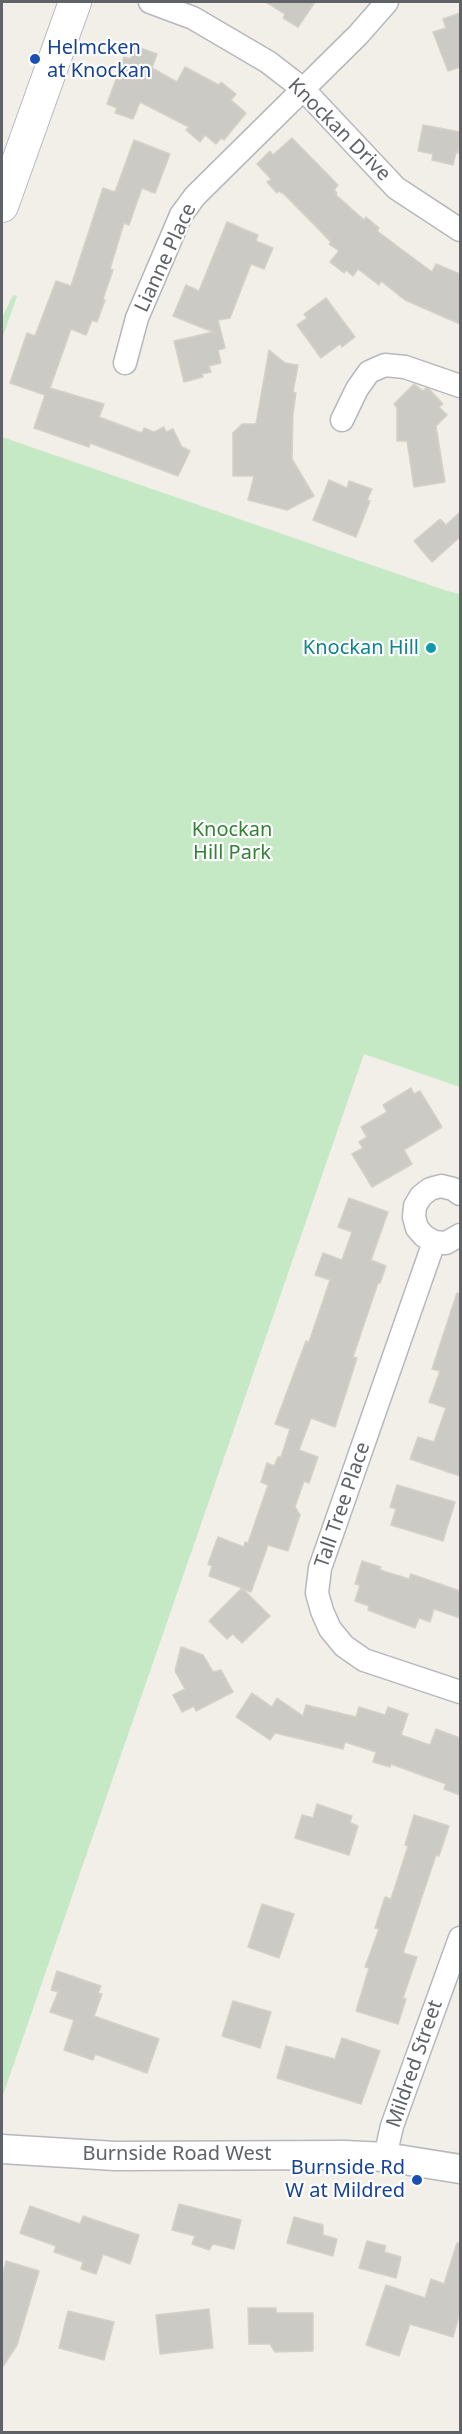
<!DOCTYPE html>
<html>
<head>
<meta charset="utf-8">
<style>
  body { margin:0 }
  #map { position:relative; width:462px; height:2434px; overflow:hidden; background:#f1efe8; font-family:"Noto Sans",sans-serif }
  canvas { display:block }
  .frame { position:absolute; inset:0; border:3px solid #5f6368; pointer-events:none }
</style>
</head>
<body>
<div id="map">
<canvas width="462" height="2434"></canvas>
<div class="frame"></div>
</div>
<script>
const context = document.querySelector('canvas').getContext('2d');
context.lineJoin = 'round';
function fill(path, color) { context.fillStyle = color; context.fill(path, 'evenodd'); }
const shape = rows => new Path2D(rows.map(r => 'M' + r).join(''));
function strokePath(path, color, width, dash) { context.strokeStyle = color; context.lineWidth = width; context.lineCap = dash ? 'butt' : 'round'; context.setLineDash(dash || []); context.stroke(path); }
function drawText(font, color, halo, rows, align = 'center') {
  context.font = font + ' "Noto Sans",sans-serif'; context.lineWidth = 4.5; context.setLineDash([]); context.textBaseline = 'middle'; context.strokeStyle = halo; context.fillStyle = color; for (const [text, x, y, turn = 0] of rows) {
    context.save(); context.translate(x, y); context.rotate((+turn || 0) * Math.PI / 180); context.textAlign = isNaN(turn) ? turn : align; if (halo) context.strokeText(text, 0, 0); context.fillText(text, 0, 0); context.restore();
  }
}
fill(shape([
  [13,295,17,296,2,339,2,318],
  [2,437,447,591,460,594,460,1087,364,1054,2,2098]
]), '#c5e8c5');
const building = shape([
  [266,2,315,2,298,27,283,18,285,14,266,2],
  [460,13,460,67,448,71,433,32,446,28,443,19,460,13],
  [135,46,157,54,152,68,177,82,185,67,219,85,221,82,236,94,231,100,246,113,224,140,221,138,216,144,205,135,200,142,186,130,189,127,140,102,133,119,115,113,117,108,107,104,124,57,130,59,135,46],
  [423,125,460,132,458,153,456,152,453,165,432,160,433,154,418,151,423,125],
  [292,138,338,185,334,190,337,193,335,194,364,220,366,217,379,228,377,231,432,272,436,264,460,274,460,324,405,300,381,281,379,285,358,269,353,276,346,270,344,273,330,262,339,251,329,244,331,242,284,194,279,191,277,193,267,182,271,179,257,164,270,151,273,155,292,138],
  [134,140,170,154,155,193,142,188,129,225,124,223,110,269,113,270,103,299,105,300,97,322,92,320,86,335,71,329,50,388,104,404,99,417,142,433,144,428,154,432,164,427,166,432,173,429,182,447,190,451,178,476,90,443,89,447,34,428,45,395,10,383,27,333,35,336,56,281,71,286,103,188,115,192,134,140],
  [227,222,258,235,256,241,273,248,264,269,251,264,230,318,218,320,225,348,218,350,221,363,209,366,211,372,202,374,203,377,184,382,174,341,213,332,173,316,186,285,199,291,227,222],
  [326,298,355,337,342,347,340,344,321,358,297,325,307,318,304,314,326,298],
  [269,350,285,363,298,365,293,392,296,393,293,414,292,459,314,496,287,510,248,500,254,476,233,476,233,433,242,424,256,424,269,350],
  [414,384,423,391,426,388,429,389,443,404,439,407,447,415,436,426,445,482,414,487,407,441,397,441,397,408,394,404,414,384],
  [329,480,347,488,349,481,372,489,367,500,370,501,356,537,313,520,329,480],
  [460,512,460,537,432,562,414,541,440,519,446,525,460,512],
  [411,1088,414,1094,420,1091,442,1127,404,1150,412,1164,372,1187,352,1154,363,1148,359,1142,367,1137,361,1127,387,1112,383,1105,411,1088],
  [349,1198,388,1212,371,1260,386,1266,380,1283,378,1283,353,1357,357,1358,335,1427,311,1418,299,1450,318,1457,309,1483,304,1481,295,1507,300,1515,288,1551,268,1545,251,1592,243,1589,270,1616,242,1643,233,1634,227,1639,209,1621,242,1588,209,1576,212,1566,208,1564,218,1537,244,1547,245,1542,248,1543,268,1485,261,1482,267,1463,274,1466,278,1457,281,1457,290,1429,275,1424,306,1341,309,1342,330,1280,315,1275,323,1253,342,1260,352,1232,338,1227,349,1198],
  [457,1293,460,1294,460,1476,410,1459,418,1437,434,1442,446,1408,429,1402,440,1371,432,1369,457,1293],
  [397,1485,455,1502,443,1541,391,1525,396,1509,390,1507,397,1485],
  [362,1561,381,1567,380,1570,409,1579,411,1574,460,1591,460,1618,434,1609,430,1622,419,1618,415,1628,368,1610,369,1606,355,1601,360,1585,355,1584,362,1561],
  [181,1647,203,1655,213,1672,221,1670,233,1692,196,1711,194,1706,182,1712,173,1695,185,1689,175,1671,181,1647],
  [252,1693,272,1707,277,1698,303,1716,306,1705,356,1717,359,1707,385,1715,388,1707,408,1714,401,1735,430,1745,436,1729,460,1738,460,1795,444,1789,446,1784,391,1764,390,1767,373,1762,376,1752,345,1742,343,1749,275,1733,270,1740,236,1717,252,1693],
  [317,1804,352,1816,350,1823,358,1826,349,1855,295,1838,302,1815,313,1818,317,1804],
  [414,1815,449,1826,439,1856,436,1855,403,1953,417,1957,403,1998,406,1999,398,2024,356,2011,369,1968,365,1967,379,1929,375,1928,385,1897,391,1899,408,1846,405,1845,414,1815],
  [262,1904,294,1914,279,1958,248,1947,262,1904],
  [57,1971,101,1986,98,1993,102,1994,94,2016,159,2039,147,2073,95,2054,93,2060,64,2050,74,2020,50,2012,58,1992,51,1990,57,1971],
  [233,2001,271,2012,260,2048,222,2036,233,2001],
  [342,2038,380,2051,361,2104,277,2078,286,2046,335,2059,342,2038],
  [179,2204,241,2220,234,2249,213,2244,209,2250,192,2244,195,2236,172,2230,179,2204],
  [30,2206,80,2224,83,2216,139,2235,130,2264,103,2254,96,2274,81,2269,83,2262,54,2252,56,2246,20,2233,30,2206],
  [294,2217,323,2225,323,2235,337,2239,333,2256,287,2243,294,2217],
  [367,2241,386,2246,384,2252,401,2257,396,2278,359,2268,367,2241],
  [457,2243,460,2243,460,2313,453,2337,410,2324,399,2356,366,2345,386,2285,425,2298,431,2279,444,2284,457,2243],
  [6,2261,39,2271,17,2345,2,2368,2,2276,6,2261],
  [248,2308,276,2308,276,2313,313,2313,313,2351,275,2352,270,2344,249,2344,248,2308],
  [209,2309,213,2348,160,2354,156,2315,209,2309],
  [68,2311,114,2322,104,2360,59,2348,68,2311]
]);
fill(building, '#cccac5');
strokePath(building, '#d6d1c6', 1.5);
const minor = shape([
  [150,2,193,18,268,62,303,89,396,188,460,230],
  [125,363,137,318,181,215,195,196,358,35,387,2],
  [342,420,357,389,369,372,385,365,405,367,460,386],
  [460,1194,453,1189,441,1186,430,1189,421,1196,415,1206,414,1217,417,1228,424,1236,434,1242,446,1243,460,1235],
  [434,1242,320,1568,317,1593,322,1611,330,1629,344,1646,364,1660,460,1692],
  [385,2157,392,2126,460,1938]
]);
const tertiary = shape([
  [2,2149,115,2156,345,2155,385,2157,460,2169]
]);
const secondary = shape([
  [2,206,75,2]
]);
strokePath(minor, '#b5b8bc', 25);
strokePath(tertiary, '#b5b8bc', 31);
strokePath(secondary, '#b6babf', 34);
strokePath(minor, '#fff', 22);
strokePath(tertiary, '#fff', 28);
strokePath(secondary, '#fff', 32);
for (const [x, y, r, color] of [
  [35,59,6,"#1a4fb4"],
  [431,648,6,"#0f9aa8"],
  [417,2180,6,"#1a4fb4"]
]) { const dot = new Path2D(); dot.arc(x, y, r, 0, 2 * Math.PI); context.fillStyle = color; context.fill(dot); strokePath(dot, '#fff', 2); }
drawText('20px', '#164399', '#fff', [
  ["Helmcken",47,48],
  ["at Knockan",47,71],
  ["Burnside Rd",405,2168,"right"],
  ["W at Mildred",405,2191,"right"]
], 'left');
drawText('20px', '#5f6368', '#fff', [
  ["Knockan Drive",339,130,45],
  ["Lianne Place",166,258,-65],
  ["Tall Tree Place",343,1505,-71],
  ["Mildred Street",415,2064,-71],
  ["Burnside Road West",177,2154]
]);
drawText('20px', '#0d838f', '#fff', [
  ["Knockan Hill",419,648]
], 'right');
drawText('20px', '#348238', '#fff', [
  ["Knockan",232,830],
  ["Hill Park",232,853]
]);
</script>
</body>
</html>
